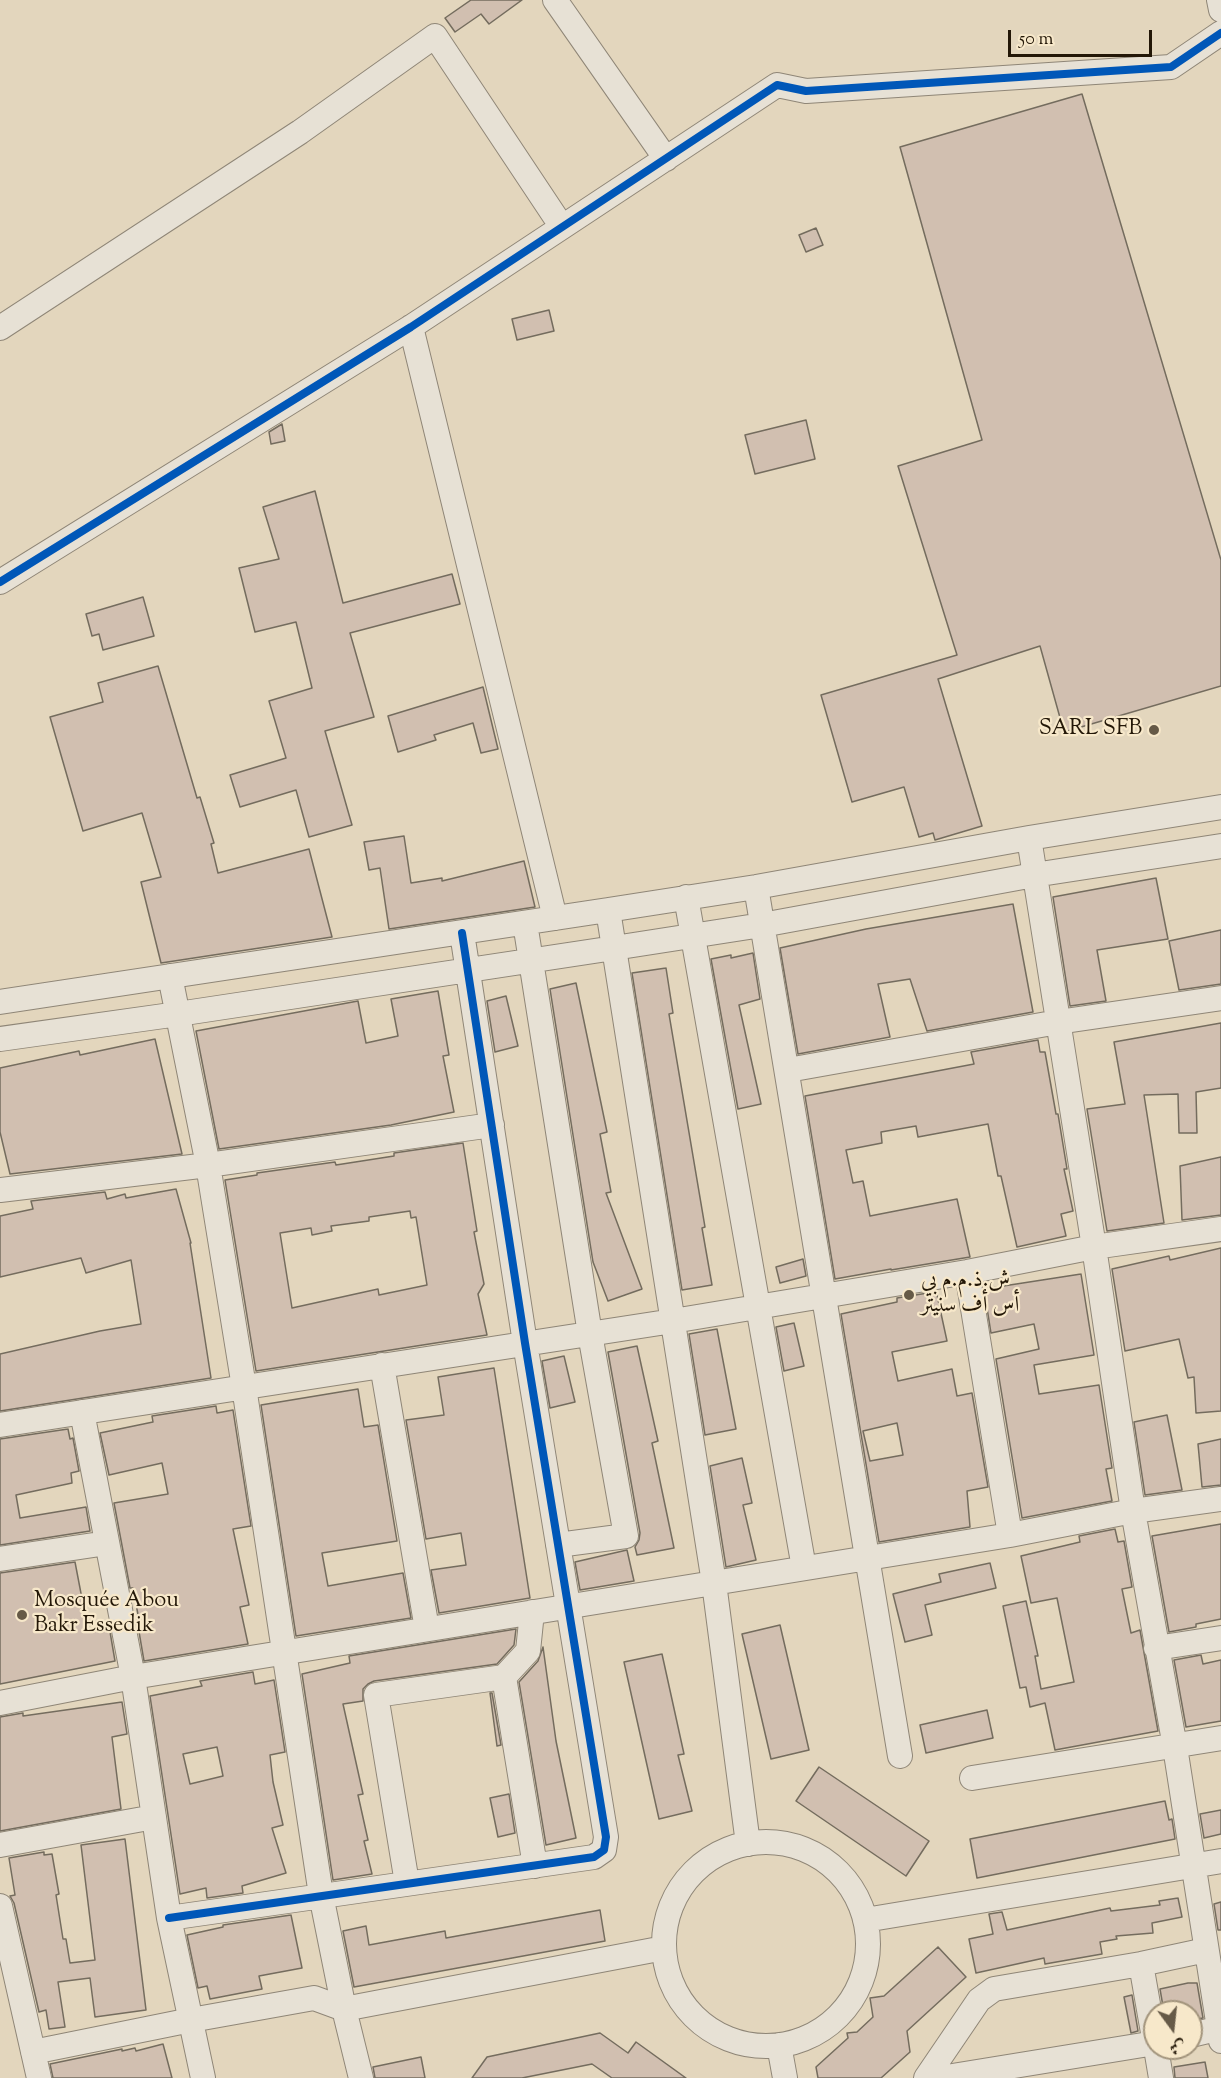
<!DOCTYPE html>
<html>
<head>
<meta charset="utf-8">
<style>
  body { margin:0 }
  #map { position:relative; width:1221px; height:2078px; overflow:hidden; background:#e3d6bd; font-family:"Sorts Mill Goudy",Amiri,serif }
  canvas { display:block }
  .north { position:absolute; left:1143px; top:2000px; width:60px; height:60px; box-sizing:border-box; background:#f7e8ca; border:2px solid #a2947c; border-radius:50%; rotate:165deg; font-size:16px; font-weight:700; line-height:24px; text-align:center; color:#231707 }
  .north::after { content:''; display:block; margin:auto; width:21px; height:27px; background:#665a47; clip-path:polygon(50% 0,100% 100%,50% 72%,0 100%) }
  .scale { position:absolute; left:1008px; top:30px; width:144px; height:27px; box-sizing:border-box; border:3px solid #231707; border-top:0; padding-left:8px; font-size:18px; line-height:21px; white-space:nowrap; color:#231707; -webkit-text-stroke:4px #f7e8ca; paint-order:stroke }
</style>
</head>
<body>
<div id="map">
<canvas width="1221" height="2078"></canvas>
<div class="north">ش</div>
<div class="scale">50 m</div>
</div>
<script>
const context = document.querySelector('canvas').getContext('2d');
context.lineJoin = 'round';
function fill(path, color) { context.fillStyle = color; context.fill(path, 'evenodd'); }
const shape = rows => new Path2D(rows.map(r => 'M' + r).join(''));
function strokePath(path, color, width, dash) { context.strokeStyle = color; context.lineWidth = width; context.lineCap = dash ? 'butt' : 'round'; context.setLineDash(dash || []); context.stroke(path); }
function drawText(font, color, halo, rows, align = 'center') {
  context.font = font + ' "Sorts Mill Goudy",Amiri,serif'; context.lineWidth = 4.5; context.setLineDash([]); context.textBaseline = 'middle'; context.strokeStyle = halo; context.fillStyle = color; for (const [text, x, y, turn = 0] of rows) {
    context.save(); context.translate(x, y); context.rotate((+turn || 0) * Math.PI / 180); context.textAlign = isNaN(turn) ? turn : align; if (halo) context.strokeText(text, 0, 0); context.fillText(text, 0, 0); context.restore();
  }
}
const building = shape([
  [471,0,522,0,489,24,481,14,455,32,445,18,471,0],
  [1082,94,1221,560,1221,686,1064,732,1040,646,938,679,982,826,935,840,933,833,919,837,904,787,852,802,821,695,957,655,898,466,982,440,900,147,1082,94],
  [816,228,823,245,806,252,799,235,816,228],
  [549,310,554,331,517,340,512,319,549,310],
  [806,420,815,459,755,474,745,435,806,420],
  [282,424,285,441,271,444,269,432,282,424],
  [315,491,343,603,452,574,460,604,350,633,374,717,325,731,352,825,309,837,296,790,240,807,230,775,286,758,269,701,312,688,296,622,255,632,239,568,279,559,263,507,315,491],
  [143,597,154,636,103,650,99,634,92,636,86,614,143,597],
  [158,666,197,798,200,797,214,843,211,844,218,873,309,849,332,937,161,963,141,882,161,877,142,813,83,831,50,717,103,702,98,683,158,666],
  [483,687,498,749,481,753,473,723,434,735,436,740,398,752,388,716,483,687],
  [404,836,411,883,442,878,442,881,524,861,535,907,389,929,380,868,369,870,364,842,404,836],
  [1156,878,1168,939,1097,950,1106,1001,1070,1006,1053,897,1156,878],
  [1013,904,1033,1012,927,1031,910,979,878,984,890,1037,798,1054,780,948,866,929,1013,904],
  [1221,930,1221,984,1179,990,1169,941,1221,930],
  [753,953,760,999,739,1005,761,1104,738,1109,711,959,731,955,731,958,753,953],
  [666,968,673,1013,669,1014,705,1227,702,1228,712,1285,682,1290,632,973,666,968],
  [576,983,607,1132,600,1134,611,1192,606,1193,642,1289,608,1301,593,1262,550,989,576,983],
  [438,991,449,1055,443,1056,454,1112,391,1125,219,1149,196,1031,358,1001,366,1043,398,1036,391,999,438,991],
  [506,996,518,1046,495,1052,487,1001,506,996],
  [1221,1023,1221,1088,1196,1092,1197,1133,1179,1133,1178,1094,1144,1095,1164,1223,1107,1231,1087,1109,1125,1104,1114,1042,1221,1023],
  [155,1039,182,1154,10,1174,0,1132,0,1068,79,1051,80,1055,155,1039],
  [1038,1040,1040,1052,1045,1052,1056,1114,1058,1114,1067,1169,1064,1169,1073,1211,1061,1214,1066,1236,1017,1247,1001,1176,998,1176,988,1124,918,1137,916,1126,881,1132,882,1143,846,1150,853,1183,863,1181,870,1216,957,1199,970,1257,891,1270,891,1269,835,1279,805,1096,974,1064,971,1052,1038,1040],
  [463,1143,477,1231,474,1232,484,1284,478,1294,487,1335,256,1371,225,1180,257,1175,257,1173,335,1162,336,1165,394,1156,394,1153,463,1143],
  [410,1211,411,1218,416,1217,427,1285,379,1295,378,1289,292,1308,280,1233,311,1228,312,1235,332,1231,331,1226,369,1221,369,1217,410,1211],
  [1221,1157,1221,1215,1182,1220,1180,1166,1221,1157],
  [176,1189,191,1243,190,1243,211,1378,0,1411,0,1354,100,1331,141,1324,131,1260,86,1273,81,1258,0,1277,0,1216,33,1209,31,1201,105,1192,107,1199,125,1194,126,1198,176,1189],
  [1221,1248,1221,1411,1196,1413,1194,1377,1188,1378,1179,1339,1125,1351,1112,1269,1169,1256,1170,1260,1221,1248],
  [803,1259,806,1276,780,1283,776,1267,803,1259],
  [1081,1274,1094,1355,1034,1365,1039,1394,1099,1385,1112,1468,1106,1469,1112,1501,1022,1518,996,1359,1039,1349,1034,1324,991,1333,984,1289,1081,1274],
  [934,1292,935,1295,937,1295,947,1341,892,1352,898,1381,952,1369,957,1396,972,1393,988,1487,967,1491,970,1527,879,1542,841,1314,897,1302,897,1298,934,1292],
  [897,1423,903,1455,870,1461,863,1431,897,1423],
  [794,1323,804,1366,784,1371,776,1327,794,1323],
  [717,1329,736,1429,705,1435,689,1334,717,1329],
  [637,1346,658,1441,652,1443,674,1548,637,1555,635,1547,639,1540,640,1533,608,1352,637,1346],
  [564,1356,575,1402,550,1408,542,1361,564,1356],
  [494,1368,530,1598,439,1613,431,1570,466,1565,461,1533,426,1539,406,1420,444,1415,438,1377,494,1368],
  [358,1389,364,1427,378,1425,397,1541,322,1553,328,1586,403,1573,411,1618,296,1636,261,1405,358,1389],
  [216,1406,217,1413,233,1410,251,1526,233,1529,249,1605,240,1607,248,1644,144,1661,137,1620,139,1620,133,1588,130,1588,114,1503,168,1494,162,1463,109,1475,100,1433,153,1422,152,1416,216,1406],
  [1167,1415,1182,1490,1145,1495,1134,1422,1167,1415],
  [68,1429,70,1439,73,1438,79,1471,71,1473,72,1483,16,1495,20,1518,86,1507,90,1531,0,1545,0,1439,68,1429],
  [1221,1439,1221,1485,1202,1487,1198,1444,1221,1439],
  [742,1458,752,1503,743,1505,756,1560,726,1567,710,1466,742,1458],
  [1221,1524,1221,1619,1196,1624,1196,1627,1169,1632,1152,1536,1221,1524],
  [1115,1529,1118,1542,1124,1541,1132,1587,1122,1589,1131,1633,1140,1630,1158,1731,1055,1750,1045,1703,1030,1707,1026,1687,1020,1688,1003,1606,1026,1601,1038,1656,1035,1656,1041,1689,1074,1682,1057,1598,1031,1603,1021,1556,1080,1542,1079,1536,1115,1529],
  [627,1550,634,1581,580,1590,575,1562,627,1550],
  [75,1562,88,1630,109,1626,115,1661,0,1684,0,1573,75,1562],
  [990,1563,996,1588,925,1605,932,1635,905,1642,893,1594,941,1582,939,1574,990,1563],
  [780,1625,809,1750,771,1759,742,1634,780,1625],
  [516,1629,514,1645,497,1664,374,1681,368,1684,363,1689,363,1701,343,1704,363,1794,358,1795,368,1840,364,1841,372,1874,333,1880,302,1674,350,1663,349,1656,516,1629],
  [543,1647,556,1741,576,1838,546,1845,519,1682,538,1661,543,1647],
  [662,1654,684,1754,678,1755,692,1811,659,1819,624,1662,662,1654],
  [1201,1655,1203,1664,1221,1660,1221,1721,1186,1727,1174,1660,1201,1655],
  [253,1672,255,1684,274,1680,285,1752,270,1755,273,1782,283,1825,272,1828,286,1873,242,1886,243,1893,207,1898,206,1888,180,1894,150,1696,202,1686,200,1681,253,1672],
  [217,1747,223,1776,190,1784,183,1754,217,1747],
  [490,1693,492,1693,501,1745,497,1746,490,1693],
  [122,1702,127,1734,112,1737,121,1809,0,1831,0,1717,23,1713,23,1716,122,1702],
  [987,1710,993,1738,926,1753,920,1725,987,1710],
  [819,1767,929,1841,906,1876,796,1801,819,1767],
  [509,1794,515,1833,498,1837,490,1798,509,1794],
  [1165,1801,1169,1820,1172,1819,1175,1839,977,1878,970,1839,1165,1801],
  [1221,1810,1221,1834,1204,1838,1200,1814,1221,1810],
  [125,1839,146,2010,95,2017,90,1978,58,1982,65,2027,49,2029,46,2010,39,2012,14,1903,10,1896,15,1895,9,1858,44,1852,44,1855,52,1854,59,1894,56,1895,63,1939,66,1939,70,1963,95,1960,81,1845,125,1839],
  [1178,1898,1182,1917,1152,1923,1153,1933,1116,1936,1117,1939,1100,1942,1102,1954,1045,1964,1044,1958,976,1973,969,1939,993,1934,989,1914,1002,1912,1007,1930,1110,1908,1111,1911,1160,1905,1159,1901,1178,1898],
  [1221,1902,1221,1930,1218,1930,1214,1904,1221,1902],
  [600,1910,605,1941,354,1987,343,1931,366,1926,369,1945,445,1931,446,1938,600,1910],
  [291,1915,302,1968,259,1976,262,1989,210,1999,207,1986,198,1988,187,1935,223,1927,223,1925,291,1915],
  [938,1947,966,1977,907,2031,910,2052,881,2078,818,2078,816,2067,848,2038,847,2033,857,2032,873,2017,870,1998,884,1996,938,1947],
  [1188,1983,1197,1983,1203,2018,1191,2020,1191,2012,1164,2012,1160,1989,1188,1983],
  [1132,1995,1138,2031,1131,2033,1124,1997,1132,1995],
  [600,2033,628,2053,636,2042,686,2078,612,2078,592,2064,522,2078,472,2078,487,2057,600,2033],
  [163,2044,172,2078,53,2078,50,2064,122,2049,122,2051,135,2048,136,2051,163,2044],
  [421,2057,425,2078,375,2078,373,2067,421,2057],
  [1205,2062,1208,2078,1175,2078,1174,2067,1205,2062]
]);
fill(building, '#d1bfb0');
strokePath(building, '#746c5e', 1.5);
const minor = shape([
  [555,0,666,159],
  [1219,0,1221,10],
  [411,327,555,918],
  [0,328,300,132,435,36,562,227],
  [0,582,411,327,777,85,806,91,1171,67,1221,33],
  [1029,838,1094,1247,1133,1511,1175,1747,1221,2041],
  [756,887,900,1756],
  [686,897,804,1568],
  [608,910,714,1583,748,1844],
  [525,923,590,1334,626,1536,558,1545],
  [170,976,208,1165,244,1387,321,1895,344,2009,361,2078],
  [0,1002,608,910,756,887,1029,838,1221,807],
  [0,1039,178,1014,614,948,762,925,1034,875,1221,846],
  [788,1070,1058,1022,1221,998],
  [0,1190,208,1165,492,1125],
  [967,1272,1010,1535],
  [382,1365,427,1629],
  [82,1412,133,1677,169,1918,203,2078],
  [0,1425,673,1321,967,1272,1094,1247,1221,1229],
  [0,1559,107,1543],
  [1156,1648,1221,1638],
  [504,1677,528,1651,532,1612],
  [0,1703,133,1677,1010,1535,1133,1511,1221,1499],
  [972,1778,1221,1738],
  '664 1944a102 102 0 1 1 204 0a102 102 0 1 1-204 0Z',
  [0,1845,154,1817],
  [407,1883,376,1695,504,1677,535,1866],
  [0,1906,39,2078],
  [169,1918,594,1857,604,1850,606,1837,525,1343,462,933],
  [865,1920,1221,1861],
  [1141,1964,1155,2044],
  [1191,2035,1221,2028],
  [779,2045,785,2078],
  [1156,2048,1161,2078],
  [33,2052,191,2020,314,1998,344,2009,664,1948],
  [926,2078,979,2000,994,1989,1141,1964,1206,1950],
  [940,2078,1155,2043]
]);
strokePath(minor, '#8f8677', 26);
strokePath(minor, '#e7e1d5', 24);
strokePath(shape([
  [0,582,411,327,777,85,806,91,1171,67,1221,33],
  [169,1918,594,1857,604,1850,606,1837,525,1343,462,933]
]), '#0057b8', 8);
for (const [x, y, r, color] of [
  [1154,730,6,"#665a47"],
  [909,1295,6,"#665a47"],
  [22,1615,6,"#665a47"]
]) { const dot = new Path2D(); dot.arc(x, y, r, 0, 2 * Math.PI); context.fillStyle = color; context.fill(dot); strokePath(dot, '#f7e8ca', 2); }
drawText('22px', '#231707', '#f7e8ca', [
  ["SARL SFB",1142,730,"right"],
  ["ش.ذ.م.م بي",921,1282],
  ["أس أف سنيتر",921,1307],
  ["Mosquée Abou",34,1602],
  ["Bakr Essedik",34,1627]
], 'left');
</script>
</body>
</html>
